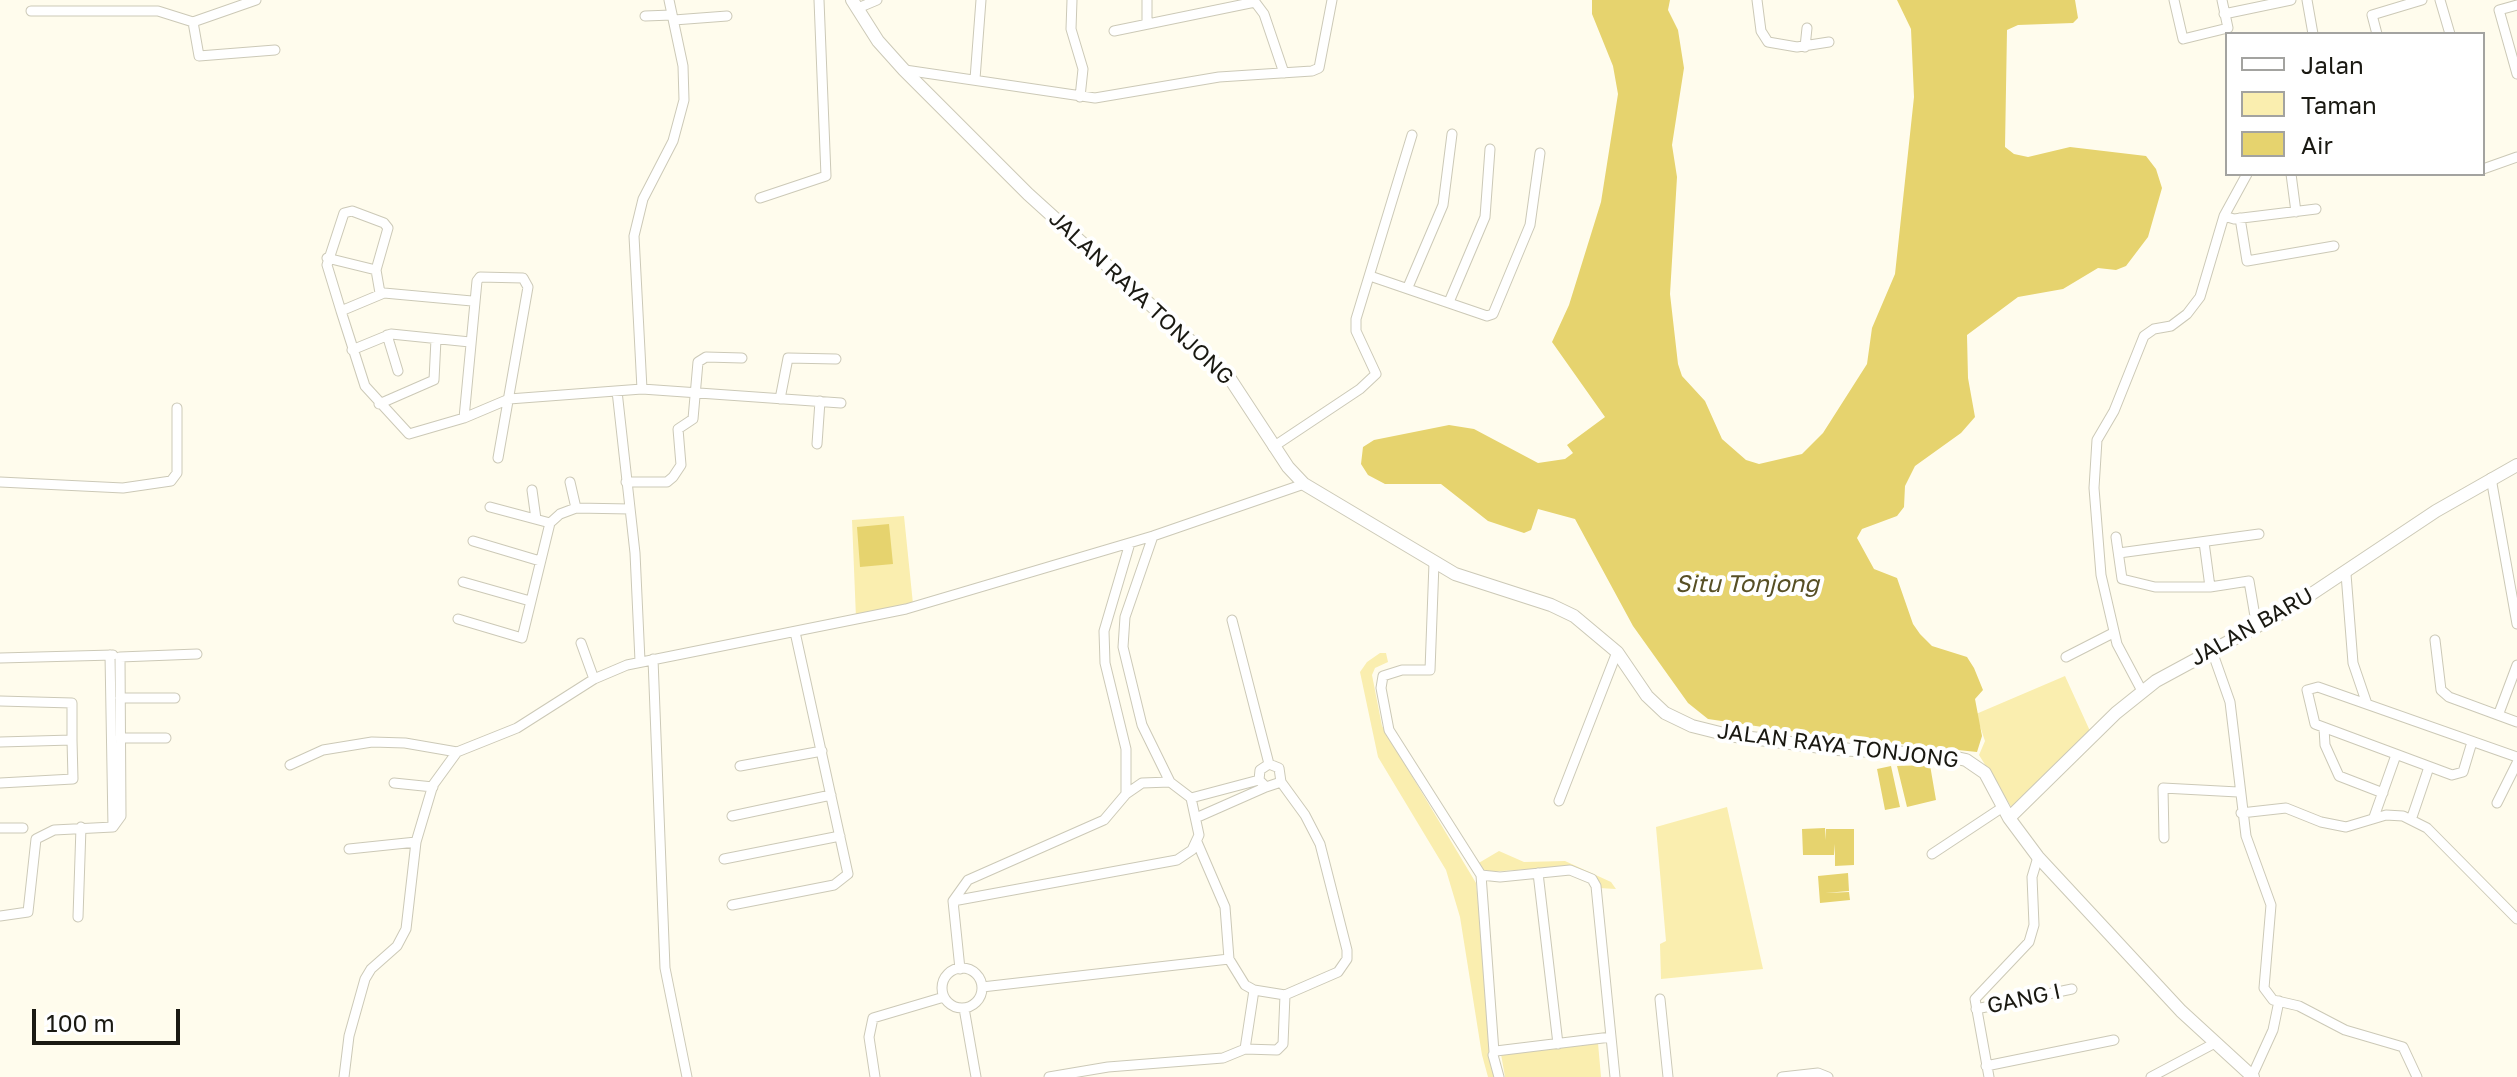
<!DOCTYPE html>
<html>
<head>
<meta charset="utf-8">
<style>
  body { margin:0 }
  #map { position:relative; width:2517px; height:1077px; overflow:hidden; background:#fffced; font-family:"Golos Text",sans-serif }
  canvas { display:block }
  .legend { position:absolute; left:2225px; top:32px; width:260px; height:144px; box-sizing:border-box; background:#fff; border:2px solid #a3a3a0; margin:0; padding:10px 14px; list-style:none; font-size:24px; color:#1a1912 }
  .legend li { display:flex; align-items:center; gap:16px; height:40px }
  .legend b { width:40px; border:2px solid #a3a3a0 }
  .scale { position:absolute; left:32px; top:1009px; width:148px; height:36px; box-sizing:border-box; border:4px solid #1a1912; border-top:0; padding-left:10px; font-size:24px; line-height:28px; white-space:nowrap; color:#1a1912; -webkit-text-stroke:6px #fff; paint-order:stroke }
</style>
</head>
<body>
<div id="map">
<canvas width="2517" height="1077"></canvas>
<ul class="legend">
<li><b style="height:10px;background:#fff"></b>Jalan</li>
<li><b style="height:22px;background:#faeeaf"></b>Taman</li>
<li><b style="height:22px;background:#e6d36e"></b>Air</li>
</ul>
<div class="scale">100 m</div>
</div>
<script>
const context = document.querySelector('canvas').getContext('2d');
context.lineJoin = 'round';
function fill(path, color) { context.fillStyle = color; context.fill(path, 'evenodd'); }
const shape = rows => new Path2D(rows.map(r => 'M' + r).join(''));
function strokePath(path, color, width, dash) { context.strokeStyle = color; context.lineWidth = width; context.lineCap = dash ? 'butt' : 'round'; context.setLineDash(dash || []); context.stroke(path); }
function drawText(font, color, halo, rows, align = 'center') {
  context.font = font + ' "Golos Text",sans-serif'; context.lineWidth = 8; context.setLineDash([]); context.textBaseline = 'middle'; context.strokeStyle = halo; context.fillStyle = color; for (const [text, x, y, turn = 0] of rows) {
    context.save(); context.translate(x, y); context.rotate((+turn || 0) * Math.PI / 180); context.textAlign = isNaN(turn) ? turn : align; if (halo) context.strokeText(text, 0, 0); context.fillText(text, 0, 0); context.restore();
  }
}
fill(shape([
  [904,516,913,604,856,618,852,520],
  [1380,653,1386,653,1388,662,1375,668,1372,675,1382,726,1476,883,1496,1077,1488,1077,1482,1055,1460,917,1446,870,1378,757,1360,672,1367,662],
  [2065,676,2090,731,2012,808,1979,755,1985,741,1976,714],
  [1727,807,1763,969,1661,979,1660,944,1666,941,1656,827],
  [1499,851,1524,862,1565,861,1611,882,1616,889,1599,888,1567,867,1484,872,1477,864],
  [1598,1043,1601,1077,1505,1077,1501,1054]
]), '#faeeaf');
fill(shape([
  [1592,0,1670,0,1668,10,1678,30,1684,68,1672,145,1677,177,1670,294,1678,364,1682,376,1705,401,1722,439,1746,460,1759,464,1802,454,1823,433,1867,364,1872,328,1895,274,1914,97,1911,29,1897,0,2075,0,2078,18,2073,23,2018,25,2007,30,2005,147,2014,154,2028,157,2070,147,2146,156,2156,169,2162,188,2148,237,2126,266,2116,270,2098,268,2063,289,2018,297,1967,335,1968,378,1975,417,1961,433,1915,466,1905,486,1904,507,1897,516,1862,529,1857,538,1874,569,1897,578,1913,624,1920,634,1932,646,1967,657,1974,668,1983,690,1975,699,1982,736,1977,752,1824,736,1708,719,1688,703,1633,626,1575,519,1538,509,1531,530,1524,533,1488,521,1441,484,1385,484,1368,475,1361,464,1363,447,1374,440,1449,425,1474,429,1538,463,1565,459,1573,453,1567,445,1605,417,1552,342,1569,305,1601,202,1618,94,1613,66,1592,14],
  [889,524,893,564,860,567,857,527],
  [1930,765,1936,800,1907,807,1897,766],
  [1891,766,1900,807,1885,810,1877,769],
  [1825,828,1826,840,1826,829,1854,829,1854,865,1835,866,1835,844,1834,855,1803,855,1802,829],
  [1848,873,1849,891,1825,893,1849,892,1850,900,1820,903,1818,876]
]), '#e6d36e');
const minor = shape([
  [1072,0,1071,29,1083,69,1080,97],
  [1757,0,1761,31,1768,42,1797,47,1829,42],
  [2174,0,2183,39,2228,28,2222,0],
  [2307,0,2313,34],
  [2440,0,2450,34],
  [2517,5,2499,10,2517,74],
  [858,8,877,0],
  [31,11,158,11,193,22,256,0],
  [2224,14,2291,0],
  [645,16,672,15],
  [674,20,727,16],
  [193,22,199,56,275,50],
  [1147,22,1147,0],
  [1114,31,1255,2,1264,14,1284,73],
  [2377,34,2372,15,2422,0],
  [1805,47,1807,28],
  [905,70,1095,98,1219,77,1312,71,1319,68,1332,0],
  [975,79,981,0],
  [2483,169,2517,157],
  [2291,174,2296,212],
  [760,198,826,176,819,0],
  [2224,216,2234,219,2316,209],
  [2240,218,2247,261,2334,246],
  [327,258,376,270],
  [1370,276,1487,316,1493,314,1530,225,1540,153],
  [1408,287,1443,205,1452,134],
  [472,301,384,293,341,311,365,386,409,434,464,418,509,399,642,389,841,403],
  [1449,302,1485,217,1490,149],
  [341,311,327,265,344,213,352,211,384,223,388,228,376,270,380,293],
  [387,335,398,371],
  [352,350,391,334,470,342],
  [642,389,634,236,643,199,673,141,684,100,683,66,669,0],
  [617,391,635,553,640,661],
  [780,399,788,358,836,359],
  [379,404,434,380,436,339],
  [464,418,477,281,480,277,523,278,528,287,498,458],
  [817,444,820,401],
  [1273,447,1360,389,1376,374,1356,331,1356,319,1412,135],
  [2491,478,2517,624],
  [0,482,123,488,171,481,177,473,177,408],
  [570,482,576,508],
  [626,482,667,482,673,477,681,465,678,429,693,419,698,362,706,357,742,358],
  [532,490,536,519],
  [490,507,550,523],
  [1153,536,1125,617,1123,647,1142,725,1170,782],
  [2116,537,2122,579,2155,587,2210,587,2249,581,2257,628],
  [473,541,540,561],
  [2204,542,2210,587],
  [2119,553,2259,534],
  [1434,563,1430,670,1402,670,1383,676,1381,688,1389,730,1481,875,1500,877,1570,870,1592,879,1596,886,1615,1077],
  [2346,574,2353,663,2367,704],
  [463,582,530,601],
  [458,619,522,638,550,523,560,514,576,508,630,509],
  [1232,620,1269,764],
  [2435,640,2441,690,2449,697,2517,722],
  [581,643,594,679],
  [2212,651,2230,702,2246,836,2271,905,2264,988,2273,1000,2299,1006,2345,1030,2403,1047,2417,1077],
  [110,655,113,827],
  [2066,657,2113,633],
  [0,658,113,655],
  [653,659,665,968,687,1077],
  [2142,691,2117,644,2101,575,2094,488,2097,440,2114,411,2144,336,2154,329,2171,326,2187,314,2200,297,2224,216,2247,174],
  [120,698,175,698],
  [0,701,72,703,72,740,0,742],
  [2499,713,2517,665],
  [2324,728,2325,745,2339,776,2383,793],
  [120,738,166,738],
  [2472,742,2463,772,2452,775,2315,724,2307,690,2318,687,2517,757],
  [290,765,323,750,372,742,405,743,457,752],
  [740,766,822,751],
  [0,783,73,779,72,740],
  [394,783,433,787],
  [1126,794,1126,749,1105,663,1104,631,1130,543],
  [1191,798,1259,780],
  [1559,801,1617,652],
  [2497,803,2517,763],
  [2241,813,2286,808,2321,822,2346,827,2386,815,2403,816,2427,828,2517,919],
  [732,816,831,795],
  [1198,817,1266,787],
  [2374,817,2396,755],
  [2411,820,2429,767],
  [0,828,23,828],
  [2164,838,2163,788,2238,792],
  [1197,842,1225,907,1229,959,1245,985,1254,990,1285,995,1338,972,1347,959,1347,950,1320,844,1305,815,1281,782,1279,768,1269,764,1260,770,1259,780,1266,787,1281,782],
  [349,849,416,842],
  [1932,854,2003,807],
  [724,859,840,836],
  [1538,873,1558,1044],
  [1481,875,1494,1052],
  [953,901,1177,860,1192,850,1199,835,1191,798,1170,782,1142,783,1126,794,1104,820,968,880,953,901,960,969],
  [732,905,834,885,848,874,795,632],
  [0,916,28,912,36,839,54,830,113,827,121,816,120,657,197,654],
  [78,917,81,827],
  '942 988a20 20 0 1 1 40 0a20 20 0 1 1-40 0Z',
  [982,987,1229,959],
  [1660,999,1668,1077],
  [964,1008,976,1077],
  [1976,1009,2072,989],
  [1245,1049,1254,990],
  [1986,1066,2114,1040],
  [2252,1076,2273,1030,2279,1001],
  [344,1077,349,1036,365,979,371,969,397,946,406,929,416,842,433,785,457,752,517,728,594,679,627,665,906,609,1153,536,1304,484],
  [875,1077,869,1037,873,1018,944,997],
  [1049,1077,1108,1067,1223,1058,1245,1049,1277,1050,1283,1044,1285,995],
  [1499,1077,1493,1055,1496,1051,1611,1037],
  [1782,1077,1818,1073,1828,1077],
  [1989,1077,1975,999,2029,942,2034,925,2032,877,2038,857],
  [2151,1077,2215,1043]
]);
const secondary = shape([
  [852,0,878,41,904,70,1028,194,1227,374,1288,467,1304,484,1455,574,1551,605,1574,616,1617,652,1647,696,1665,713,1692,726,1728,735,1837,749,1943,755,1966,760,1985,773,2009,818,2038,857,2181,1011,2253,1077],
  [2009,818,2116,713,2156,681,2289,609,2436,511,2517,465]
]);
strokePath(minor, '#ccc9b7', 11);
strokePath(secondary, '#ccc9b7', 14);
strokePath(minor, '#fff', 9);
strokePath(secondary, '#fff', 12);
drawText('22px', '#1a1912', '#fff', [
  ["JALAN RAYA TONJONG",1141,298,43],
  ["JALAN BARU",2252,627,-29],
  ["JALAN RAYA TONJONG",1838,746,7],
  ["GANG I",2024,999,-12]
]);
drawText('italic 24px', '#574f25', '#fff', [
  ["Situ Tonjong",1747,584]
]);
</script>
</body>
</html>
